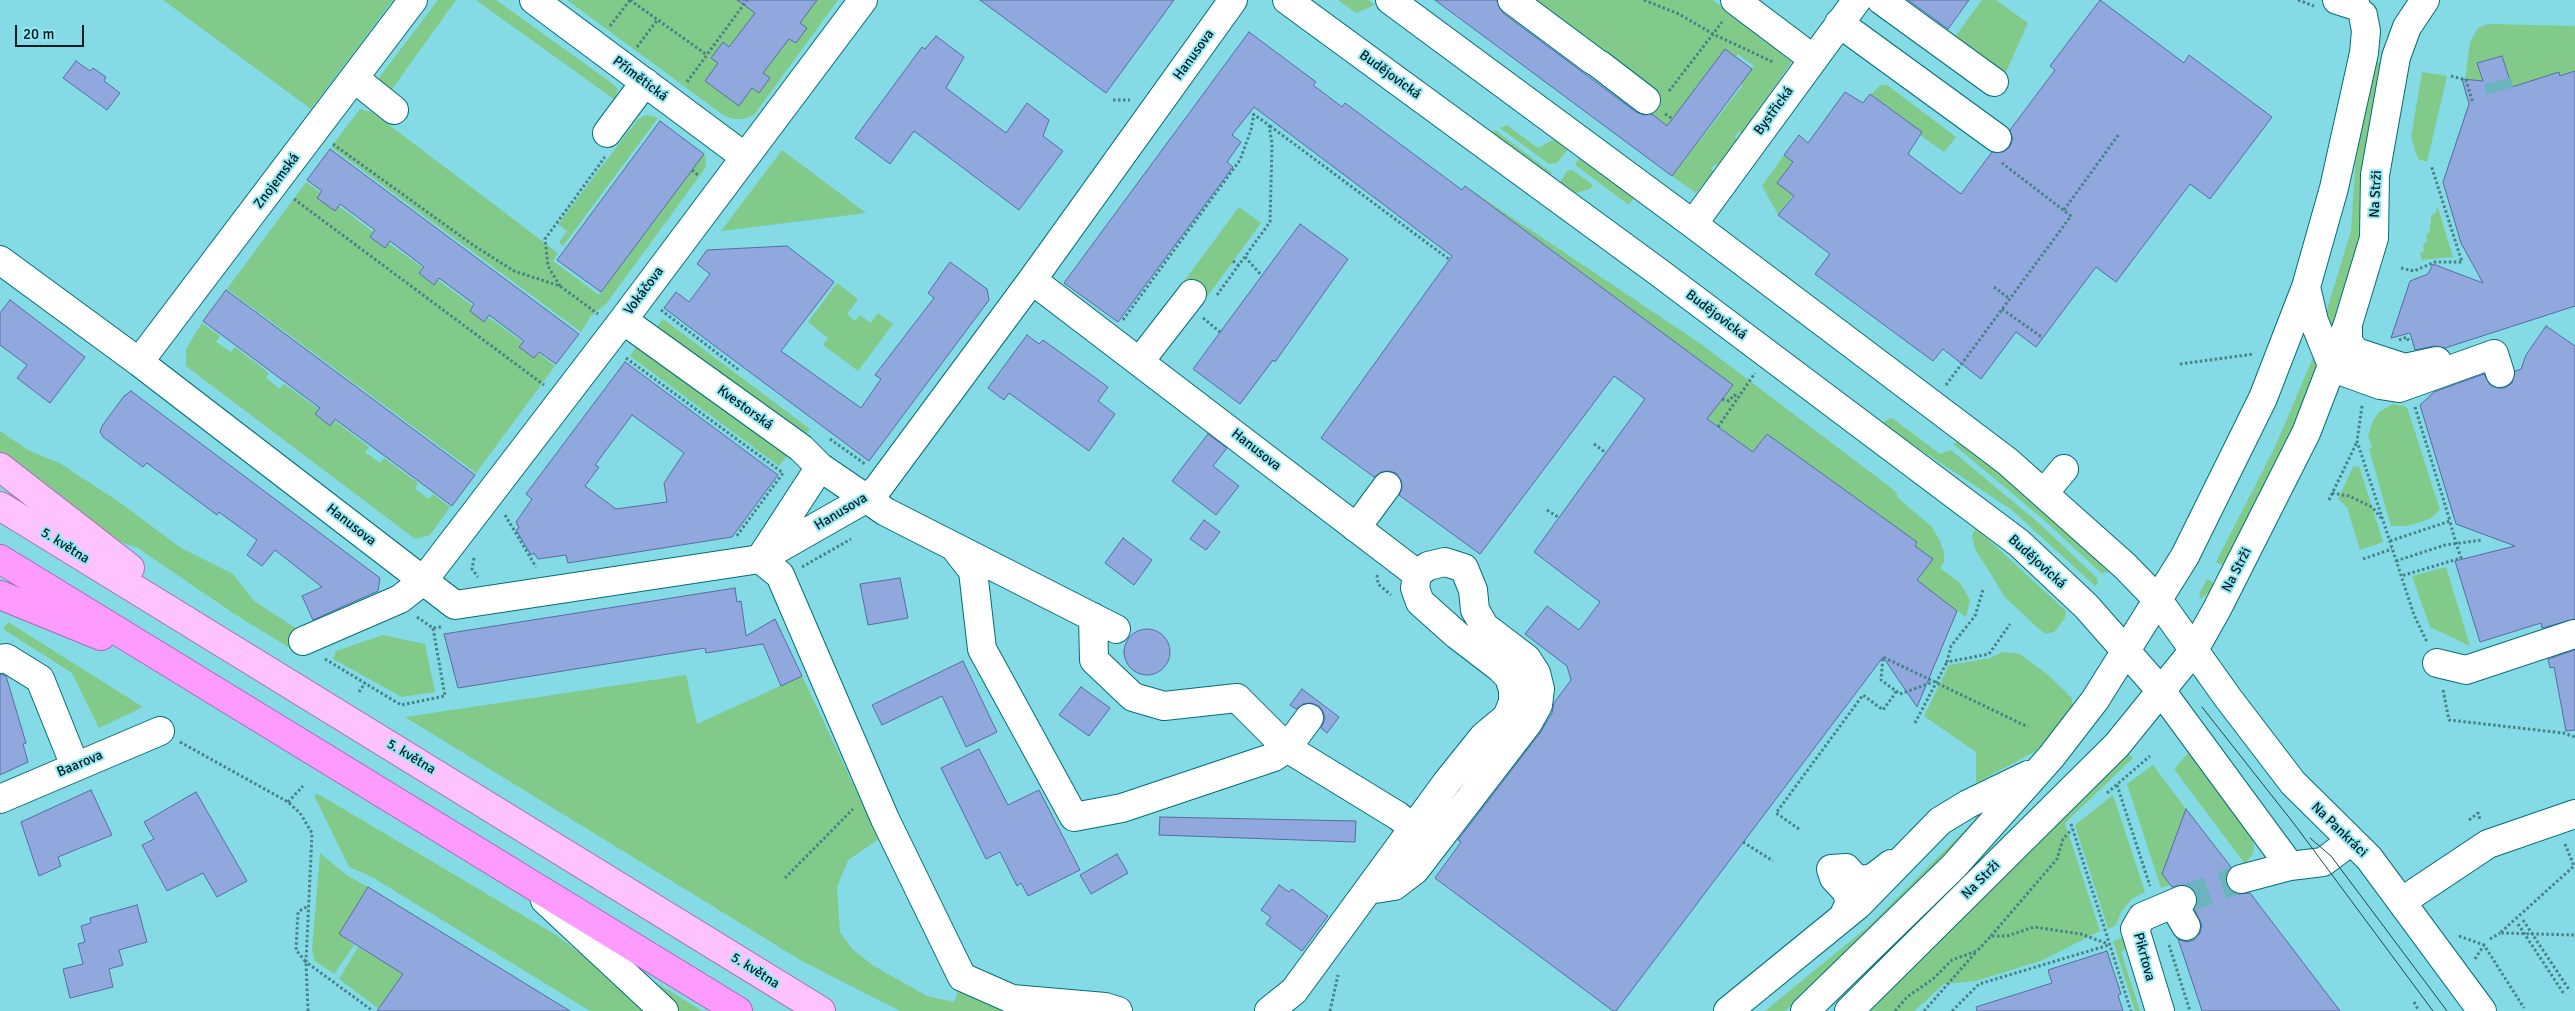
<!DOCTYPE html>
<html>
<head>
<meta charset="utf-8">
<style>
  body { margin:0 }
  #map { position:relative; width:2575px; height:1011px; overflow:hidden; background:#84dae5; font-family:Signika,sans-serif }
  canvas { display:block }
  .scale { position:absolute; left:15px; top:25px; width:69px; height:22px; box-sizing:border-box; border:2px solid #011a1e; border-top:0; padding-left:6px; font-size:15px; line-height:18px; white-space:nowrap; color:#011a1e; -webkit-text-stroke:4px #92e7f2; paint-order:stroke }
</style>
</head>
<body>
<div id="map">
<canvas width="2575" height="1011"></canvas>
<div class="scale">20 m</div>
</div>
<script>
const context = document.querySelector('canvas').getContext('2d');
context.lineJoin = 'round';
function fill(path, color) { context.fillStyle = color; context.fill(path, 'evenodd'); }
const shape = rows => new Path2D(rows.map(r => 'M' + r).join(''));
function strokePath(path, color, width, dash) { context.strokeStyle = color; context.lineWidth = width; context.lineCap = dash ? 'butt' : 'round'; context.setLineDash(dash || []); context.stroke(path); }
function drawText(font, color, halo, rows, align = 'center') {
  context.font = font + ' Signika,sans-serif'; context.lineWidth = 4; context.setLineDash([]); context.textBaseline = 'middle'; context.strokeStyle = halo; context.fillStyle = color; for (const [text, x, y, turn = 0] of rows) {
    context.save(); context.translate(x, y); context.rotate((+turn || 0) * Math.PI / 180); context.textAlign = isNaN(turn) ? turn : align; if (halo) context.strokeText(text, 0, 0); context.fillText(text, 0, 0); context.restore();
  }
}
fill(shape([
  [163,0,393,0,311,109],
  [438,0,456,0,387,96,378,88,378,79],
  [476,0,496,0,613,84,618,89,615,100],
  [567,0,754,0,755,13,729,47,722,43,712,57,718,63,705,81,739,106,752,88,759,93,770,78,763,73,789,39,796,43,807,28,800,23,817,0,838,0,754,115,744,119,733,119,723,115],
  [1338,0,1368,0,1375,5,1356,13],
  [1526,0,1713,0,1791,60,1791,63,1742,133,1739,131,1735,137,1737,139,1718,165,1715,164,1711,169,1714,171,1696,193,1672,176,1742,86,1741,84,1754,66,1738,54,1736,57,1725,49,1667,126,1642,107],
  [1982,0,1996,0,2028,23,2002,81,1951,42],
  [2488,24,2575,26,2575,71,2560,76,2559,72,2469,104,2464,88,2470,42,2478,28],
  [2502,56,2509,77,2484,85,2477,63],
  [2373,62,2385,63,2362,234,2330,334,2325,316,2351,231,2356,154],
  [2422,72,2447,76,2427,162,2418,159,2411,137],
  [1881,85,1887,85,1956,137,1944,152,1920,135,1922,132,1871,94],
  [360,109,372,112,558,253,553,261,599,295,705,153,706,167,606,304,591,316,581,332,331,147],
  [647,115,658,118,563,246,559,242,567,231,558,224,638,119],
  [1507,125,1538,148,1555,139,1568,149,1557,163,1549,164,1500,128],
  [1495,130,1552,173,1548,178,1487,134],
  [782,150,866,213,721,231],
  [1784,155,1793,162,1793,195,1778,214,1762,186],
  [1579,158,1634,198,1629,205,1575,165],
  [1572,170,1593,185,1590,189,1572,194,1559,184,1567,171],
  [306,182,321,193,335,211,339,206,373,232,370,237,384,248,388,243,423,268,419,274,434,284,438,280,473,306,470,311,484,322,488,317,523,342,519,347,534,358,538,353,555,366,476,473,227,289],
  [1465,186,1701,344,1895,491,1899,499,1932,527,1939,539,1944,552,1944,562,1940,568,1960,583,1970,600,1966,617,1916,582,1932,559,1915,546,1917,542,1767,434,1753,452,1709,420,1708,418,1732,385],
  [2437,205,2453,257,2422,260,2420,254,2424,251,2423,245,2427,241,2426,235,2430,231,2431,216,2436,212],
  [1239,207,1261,223,1207,297,1184,281],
  [837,283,858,299,847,314,855,321,860,315,871,323,878,313,893,324,858,371,823,345,828,338,808,322],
  [663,319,810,429,803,438,656,328],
  [202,323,220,336,216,342,231,352,235,347,269,373,266,378,280,389,284,384,319,409,315,415,329,425,334,420,369,447,365,452,380,463,384,458,418,483,415,489,429,499,433,494,450,507,430,535,415,539,186,366,186,349],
  [637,346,787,456,779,466,630,356],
  [2315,353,2321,358,2302,410,2226,567,2216,562,2275,447],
  [2393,404,2405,406,2408,410,2440,510,2430,519,2407,526,2391,526,2369,449,2372,447,2368,435,2373,421,2379,412],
  [1892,418,1940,454,1951,450,2040,524,2097,578,2098,584,2095,586,2012,510,1880,423],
  [0,431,28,450,61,464,122,504,181,548,233,574,254,601,297,629,301,655,233,613,138,548,121,542,19,469,0,454],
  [1960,441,2048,514,2110,572,2101,573,2044,520,1953,444],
  [2359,466,2383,542,2360,550,2347,507,2338,499,2353,467],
  [1976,528,2066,611,2065,618,2054,632,2046,634,2038,628,2005,597,1975,549,1972,535],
  [2446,567,2470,646,2430,627,2412,576],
  [2207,579,2217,585,2201,599,2199,594],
  [8,622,143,707,99,728,72,673,3,629],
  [383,635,425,644,435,692,402,697,333,659,336,651],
  [2003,652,2020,654,2048,675,2072,698,2072,711,2036,751,1976,783,1976,752,1924,716,1949,665,1990,658],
  [686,675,697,724,802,676,879,839,848,860,837,887,840,932,852,949,874,966,927,996,954,1002,960,985,1030,1011,900,1011,802,961,405,717],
  [2190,751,2251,832,2254,848,2252,855,2245,864,2174,769],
  [2128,753,2133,758,2065,823,2100,931,2043,960,1976,981,1944,984,1914,1011,1871,1011,1898,981],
  [2153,765,2186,809,2162,874,2170,885,2161,888,2127,784],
  [318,794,556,935,585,957,645,1011,590,1011,372,877,349,867,314,795],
  [2113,795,2145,892,2132,899,2122,911,2115,926,2108,929,2075,825],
  [1982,811,1984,817,1825,976,1785,1011,1765,1011,1870,925,1975,820,1975,812],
  [320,853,345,874,368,887,339,934,354,945,334,974,315,961,312,951],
  [2122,938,2126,949,2121,952,2140,1011,2135,1011,2113,941],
  [358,947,403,974,379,1009,339,979],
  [647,977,702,1011,677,1011]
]), '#82ca89');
const building = shape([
  [737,0,817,0,800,23,807,28,796,43,789,39,763,73,770,78,759,93,752,88,739,106,705,81,718,63,711,58,723,42,729,47,755,13,737,0],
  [980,0,1174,0,1106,93,980,0],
  [1435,0,1497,0,1503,13,1636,112,1644,115,1652,114,1667,126,1725,49,1752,69,1672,176,1435,0],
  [1908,0,1969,0,1948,29,1908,0],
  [2100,0,2184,63,2189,55,2272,117,2210,199,2190,184,2116,282,2096,267,2036,347,2016,332,1981,379,1943,349,1933,361,1815,274,1830,254,1778,215,1794,196,1777,183,1793,162,1784,155,1799,135,1808,143,1845,92,1863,103,1870,94,1922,132,1908,154,1961,194,1992,152,2003,152,2009,148,2013,139,2010,130,2055,70,2050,66,2100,0],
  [1249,32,1316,82,1313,85,1342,107,1345,103,1462,190,1465,186,1733,385,1707,419,1753,452,1767,434,1917,542,1915,546,1933,559,1917,580,1957,611,1917,707,1883,657,1616,1011,1613,1011,1435,878,1461,842,1458,840,1540,733,1552,713,1554,703,1571,680,1567,666,1525,634,1547,606,1579,630,1600,602,1534,552,1645,399,1614,376,1480,554,1399,495,1402,488,1401,480,1396,473,1389,471,1381,472,1374,477,1321,438,1452,256,1254,107,1232,135,1241,142,1227,162,1233,167,1118,322,1064,283,1249,32],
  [936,36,964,57,946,88,1006,133,1027,103,1049,120,1043,136,1063,151,1019,210,914,131,890,164,855,138,922,47,925,49,936,36],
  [2502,56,2512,87,2559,72,2560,76,2575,71,2575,306,2445,348,2434,346,2415,350,2410,333,2391,338,2410,281,2428,274,2433,264,2483,283,2461,243,2443,182,2469,104,2462,79,2483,81,2477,63,2502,56],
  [76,61,90,71,93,68,106,77,104,81,120,93,107,110,63,78,76,61],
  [660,121,704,154,601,292,557,260,660,121],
  [330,149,579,334,556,364,539,352,534,358,519,347,524,341,489,315,484,322,470,311,474,304,439,278,434,285,419,273,424,267,390,241,385,248,370,237,375,230,340,204,335,211,317,198,322,191,307,180,330,149],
  [1300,224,1348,259,1275,362,1273,360,1240,404,1193,369,1300,224],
  [787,246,834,282,781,351,861,408,881,379,875,375,934,298,928,293,950,262,987,289,989,300,869,461,664,308,676,292,689,302,710,274,697,264,707,250,787,246],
  [226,290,475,475,452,506,335,419,330,426,315,414,320,408,203,321,226,290],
  [10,300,85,357,50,403,17,378,27,365,0,345,0,313,10,300],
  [2546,326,2575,346,2575,619,2542,628,2541,623,2480,642,2455,561,2515,546,2456,524,2420,405,2434,392,2484,374,2490,385,2497,388,2505,388,2512,383,2515,371,2521,369,2526,355,2546,326],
  [1027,335,1039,344,1043,340,1108,387,1098,401,1115,414,1089,451,1009,393,1004,400,988,388,1027,335],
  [625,362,778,475,732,537,568,563,566,555,538,559,534,553,531,555,516,530,519,528,516,522,532,499,526,494,625,362],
  [632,415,684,453,664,483,667,502,616,509,585,486,599,467,595,465,632,415],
  [131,391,380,578,378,591,313,620,302,596,322,587,275,550,262,566,247,555,257,540,219,512,217,515,147,463,143,467,103,437,100,432,102,426,124,396,131,391],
  [1208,434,1227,448,1213,466,1239,486,1216,515,1172,481,1208,434],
  [1204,520,1220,532,1206,550,1190,539,1204,520],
  [1123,538,1152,560,1134,585,1105,563,1123,538],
  [900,578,908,618,868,625,860,584,900,578],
  [735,588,737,602,741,601,746,636,775,619,802,676,781,686,763,644,706,653,705,648,458,688,444,634,735,588],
  '1124 652a23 23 0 1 1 46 0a23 23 0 1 1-46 0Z',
  [2575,650,2575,730,2566,731,2554,667,2550,668,2548,659,2575,650],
  [963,661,997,732,966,747,942,696,882,725,872,705,963,661],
  [0,674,6,676,26,743,23,744,28,762,0,775,0,674],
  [1081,687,1110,708,1089,736,1059,715,1081,687],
  [1302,689,1339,717,1327,733,1321,728,1325,719,1323,711,1319,706,1311,703,1303,704,1296,709,1290,705,1302,689],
  [979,749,1008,805,1039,790,1080,870,1028,896,1021,883,1017,886,1000,852,986,859,941,768,979,749],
  [91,790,112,835,58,857,61,866,39,876,21,822,91,790],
  [196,792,247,881,217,897,203,873,167,891,142,845,154,839,144,822,196,792],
  [2186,809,2231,867,2226,875,2226,883,2230,890,2237,894,2250,893,2340,1011,2202,1011,2178,939,2186,942,2194,940,2200,933,2202,925,2194,909,2197,902,2197,894,2192,888,2184,885,2172,887,2162,874,2186,809],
  [1160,817,1356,821,1355,842,1159,835,1160,817],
  [1117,854,1128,873,1091,894,1080,875,1117,854],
  [1279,885,1289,892,1292,889,1328,916,1302,951,1266,924,1271,917,1261,910,1279,885],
  [368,887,570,1011,377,1011,403,974,339,934,368,887],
  [137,905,147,942,119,950,123,965,109,969,113,987,70,998,63,969,83,964,78,944,85,942,81,926,91,923,90,918,137,905],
  [2107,951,2121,994,2118,995,2123,1011,1977,1011,1976,1007,2052,983,2048,970,2107,951]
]);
fill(building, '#91a8df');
strokePath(building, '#576c9f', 1);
strokePath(shape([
  [2497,81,2500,91],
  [2182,900,2241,879]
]), '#6ab4bd', 28, [28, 14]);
const minor = shape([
  [534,0,745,157],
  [1287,0,1657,271,2019,543,2086,606,2162,692,2290,866],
  [1390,0,1693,224,2007,461,2125,566,2158,600,2228,698,2293,783,2369,858,2482,1011],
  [1512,0,1594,61],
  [1735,0,1812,58],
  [1881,0,1994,82],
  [2337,0,2356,6],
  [1839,23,1997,138],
  [1599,64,1646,100],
  [354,78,394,110],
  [607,133,645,82],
  [1693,224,1857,0],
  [0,260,139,362,455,605,760,559,867,498,878,488,1032,280,1233,0],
  [1032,280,1417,574],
  [2306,287,2314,321,2333,368,2380,385,2399,388,2494,354,2500,373],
  [623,320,801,448,820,467,886,512,1116,629],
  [2348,324,2348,342,2356,352,2405,368,2437,361],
  [1140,361,1192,294],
  [139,362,413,0],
  [820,467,760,559,780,575,885,819,962,977,1012,999,1105,1007,1118,1011],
  [2044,493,2064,469],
  [1356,528,1387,486],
  [955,548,973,571,982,649,1074,817,1122,808,1274,757,1287,748,1309,718],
  [1093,617,1094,660,1133,697,1164,706,1237,698,1287,748,1398,816,1415,829],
  [303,641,400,599,423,581,623,320,863,0],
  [0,659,6,658,40,679,75,766],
  [2437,663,2466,670,2574,634],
  [0,799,160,731],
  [2241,879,2290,866,2323,862,2351,841],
  [1369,890,1394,886,1415,870,1528,723,1538,705,1540,689,1536,673,1527,659,1485,627,1475,610,1473,590,1464,568,1445,562,1428,566,1417,574],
  [2413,894,2488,844,2575,814],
  [545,900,664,1011],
  [2173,904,2186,926],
  [1844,915,1849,904,1848,893,1834,878,1831,869,1846,868,1855,878,1865,880,1874,877,1891,864],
  [1269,1011,1294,991,1447,782,1484,736,1507,717,1513,702,1513,690,1509,677,1500,668,1457,635,1420,602,1415,588,1417,574],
  [1728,1011,1858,905,1940,821,1968,804,2028,775],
  [1805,1011,1954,866,2051,757,2095,700,2185,556,2263,398,2306,287,2334,188,2364,53,2366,31,2363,15],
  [1849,1011,2117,745,2194,650,2217,609,2306,433,2348,324,2374,238,2375,175,2396,57,2407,27,2425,0],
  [2160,1011,2135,929,2142,917,2182,900]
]);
const major = shape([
  [0,467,130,568],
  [0,506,821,1011]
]);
const highway = shape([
  [0,559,738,1011],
  [0,595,101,636]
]);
strokePath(minor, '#026f79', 30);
strokePath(major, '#a56eb0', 30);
strokePath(highway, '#a56eb0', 30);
strokePath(shape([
  [630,0,707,55],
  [1644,0,1679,14,1713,34,1722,22],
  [2298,0,2314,6],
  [610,26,630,0],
  [637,47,658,19],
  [2451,76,2466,80,2473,103],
  [687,82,747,0],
  [1669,91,1713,34,1773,62],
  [1113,100,1130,100],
  [1665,114,1673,119],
  [1270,126,1450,260],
  [333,144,473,245,514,271,560,286,598,314],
  [692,170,699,176],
  [294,199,544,385],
  [2064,210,2119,134],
  [1245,257,1262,276],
  [1233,261,1239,266],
  [2401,268,2414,271,2435,262,2462,262,2431,165],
  [560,286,548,266,545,239,605,157],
  [1994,287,2010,299],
  [1217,295,1270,222,1272,144,1269,125,1250,112],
  [2002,309,2043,338],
  [661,310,739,370],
  [1203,318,1220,332],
  [1123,320,1240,160,1251,130,1254,114],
  [2399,340,2407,337,2409,342],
  [626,358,783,473,736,537],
  [2180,364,2254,354],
  [1946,385,2071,216,2002,163],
  [1722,399,1729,401,1734,395,1739,397],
  [2362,406,2357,441,2414,615,2427,642],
  [2415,407,2450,521],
  [1718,427,1755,373],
  [830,439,865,464],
  [1594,444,1606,453],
  [2332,493,2349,496,2372,507,2381,518],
  [2329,500,2357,442],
  [1547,510,1558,517],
  [505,515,536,567],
  [2390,541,2450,521,2453,533,2461,558,2401,576],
  [474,558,472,569,478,577],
  [2363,559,2392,549],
  [2396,561,2445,545,2482,540],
  [802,567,851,539],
  [1377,575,1378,584,1391,595],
  [1983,590,1975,616,1951,646,1947,662,1989,654,2010,624],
  [417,617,433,628,441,627],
  [325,659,401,705,445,696,433,628],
  [2443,690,2449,720,2563,733,2575,737],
  [1896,691,1900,694,1933,682],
  [359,692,365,683],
  [180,742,288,802,300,813,312,833,306,962,373,1011],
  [2117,785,2150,886],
  [2107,793,2150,756],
  [288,802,303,786],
  [2469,820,2478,813,2480,820],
  [2071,824,2131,1011],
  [1799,829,1776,813,1863,695,1883,710,1894,695,1896,691,1881,680,1883,657,2028,727],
  [1743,842,1773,861],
  [2565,844,2574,866,2500,933,2575,935],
  [785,878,853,809],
  [2523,920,2570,991],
  [2518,924,2564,994],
  [1991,936,2057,859,2063,839,2072,829],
  [2459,936,2484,945,2524,1008],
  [2490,939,2500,933],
  [2169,945,2190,1011],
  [2475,959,2484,945],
  [2414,1002,2419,1011],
  [308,1011,306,962,296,950,298,912,308,906],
  [1330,1011,1338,975],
  [1895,1011,1907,997,1933,979,1952,960,1977,951,1991,936,2007,936,2034,927,2081,934,2108,944],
  [1924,1011,1976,952],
  [1952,1011,1979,984,2109,945]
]), '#488289', 3, [2.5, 2.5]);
strokePath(minor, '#fff', 28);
strokePath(major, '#fec3ff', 28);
strokePath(highway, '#fe9bff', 28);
strokePath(shape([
  [2202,707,2295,825,2433,1011],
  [2310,838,2331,856,2447,1011]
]), '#20474d', 1);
strokePath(shape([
  [1915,723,1947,662]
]), '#488289', 3, [2.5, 2.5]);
drawText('14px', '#011a1e', '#92e7f2', [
  ["Hanusova",1194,55,-54],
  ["Budějovická",1390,75,36],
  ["Přímětická",640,79,37],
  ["Bystřická",1774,111,-54],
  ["Znojemská",277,181,-53],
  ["Na Strži",2376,194,-87],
  ["Vokáčova",644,291,-53],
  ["Budějovická",1716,315,37],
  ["Kvestorská",745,408,36],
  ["Hanusova",1256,450,38],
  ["Hanusova",841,512,-31],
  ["Hanusova",351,525,38],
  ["5. května",65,546,32],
  ["Budějovická",2037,562,42],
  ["Na Strži",2237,570,-63],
  ["5. května",411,757,31],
  ["Baarova",80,764,-23],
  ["Na Pankráci",2339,830,44],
  ["Na Strži",1981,880,-45],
  ["Pikrtova",2144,957,75],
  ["5. května",755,971,32]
]);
</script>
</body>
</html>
